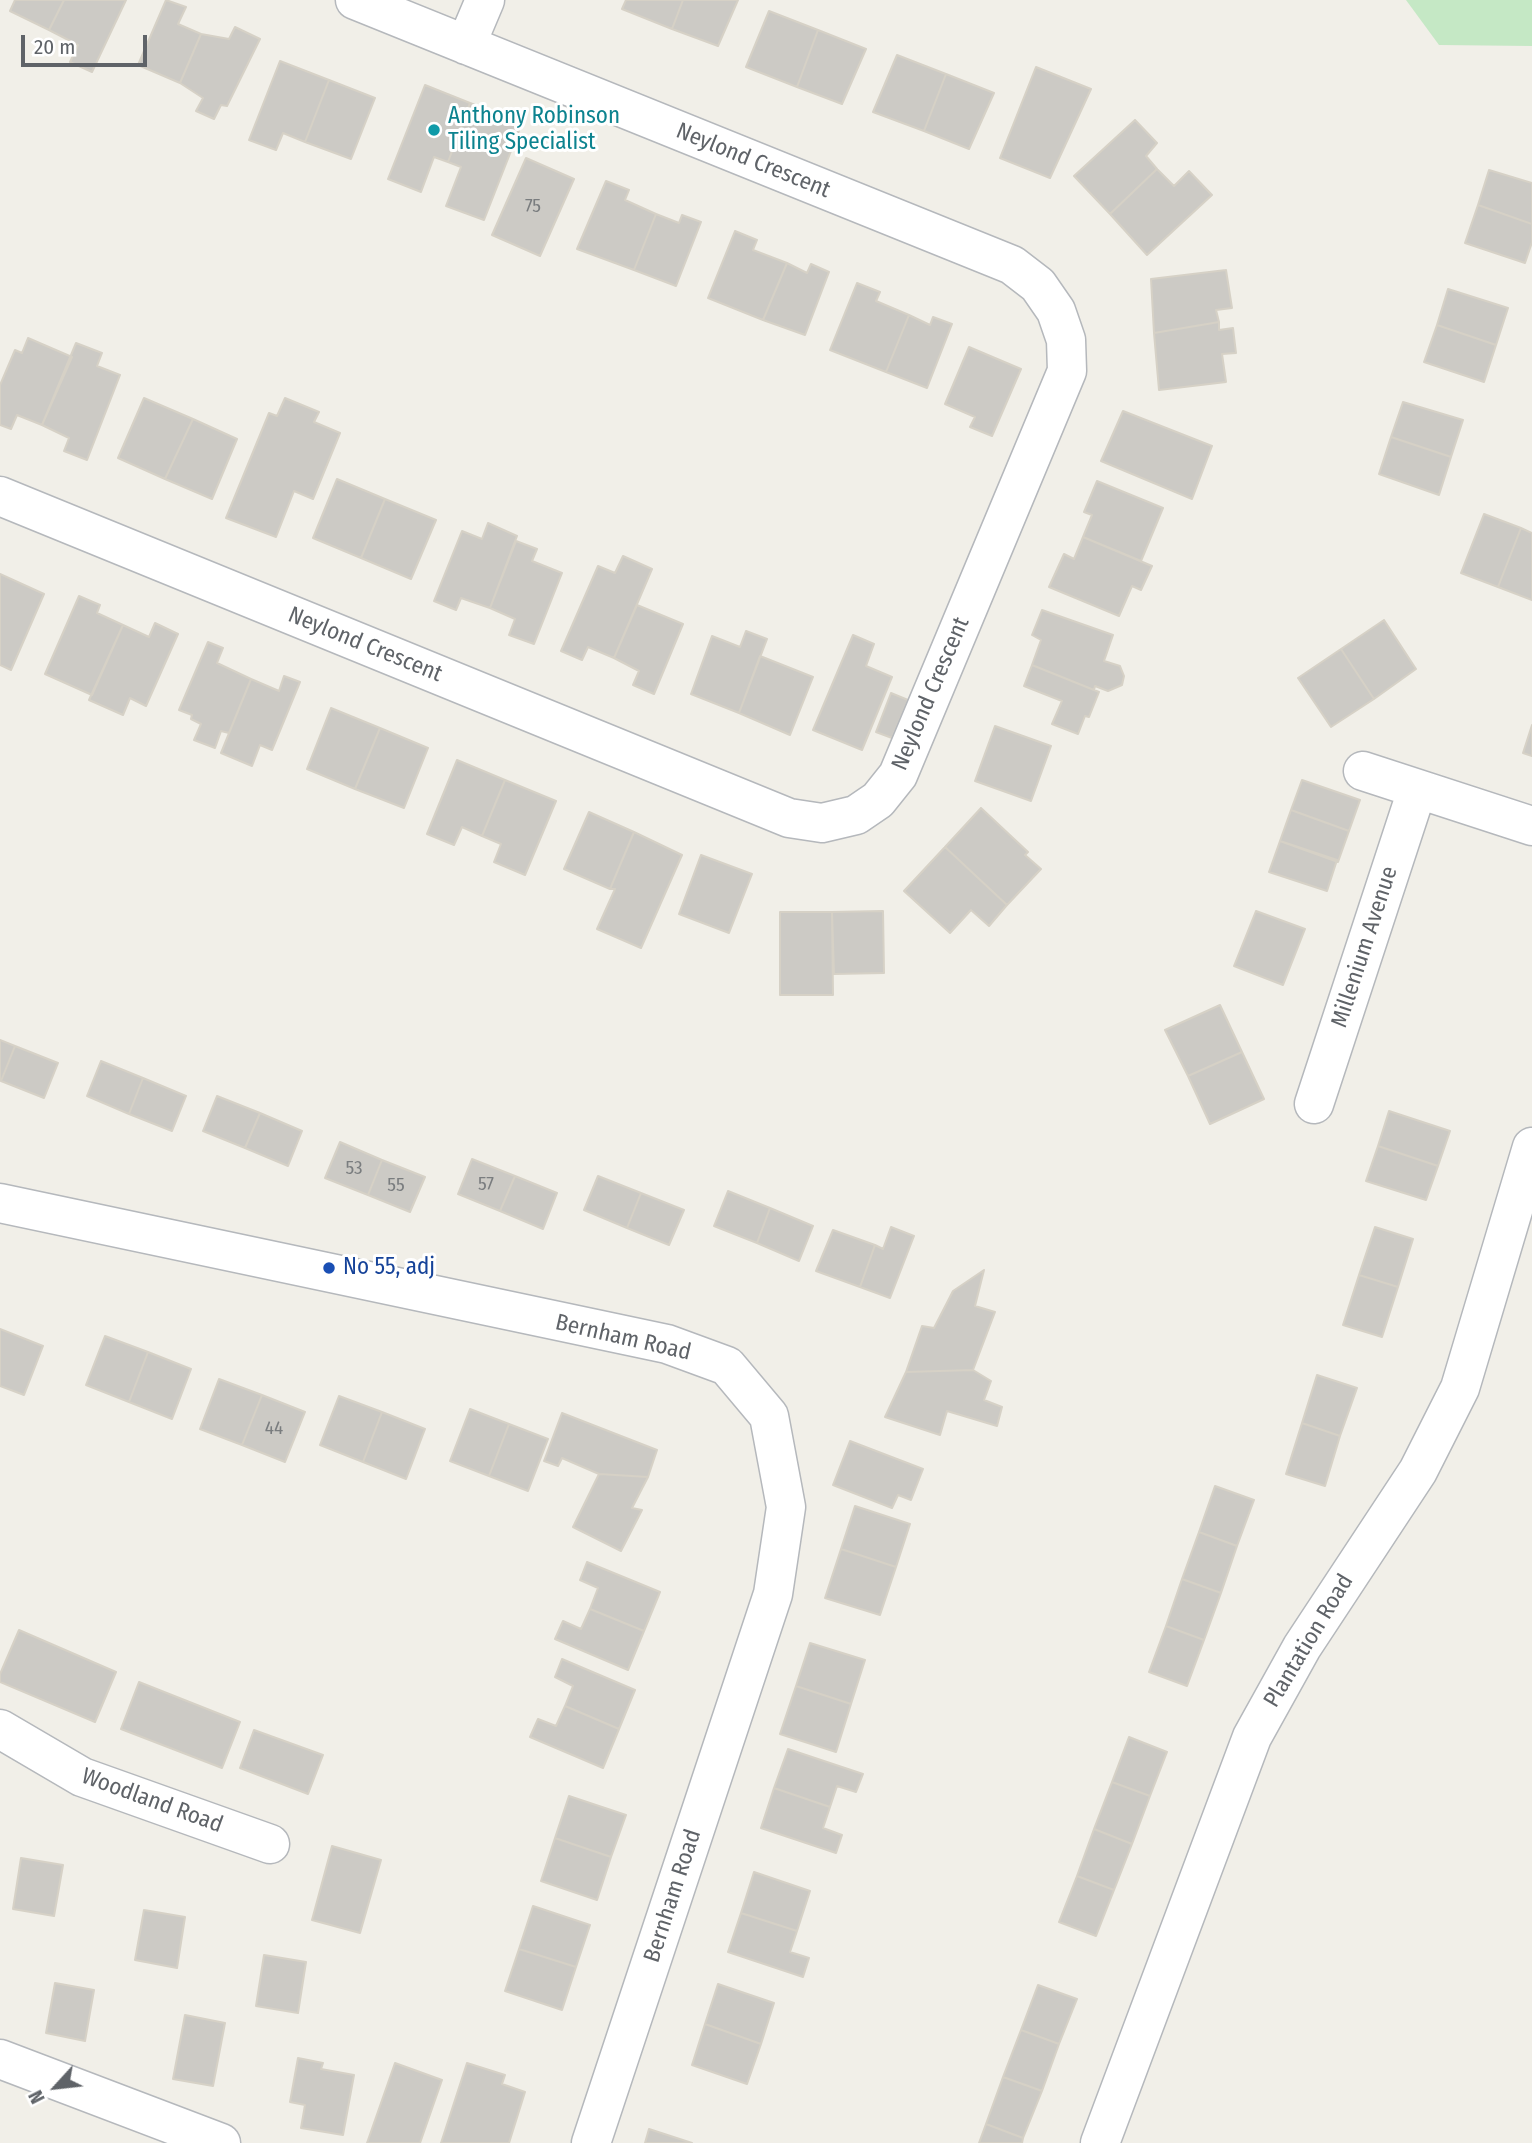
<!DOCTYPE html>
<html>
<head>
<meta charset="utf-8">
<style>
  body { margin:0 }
  #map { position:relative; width:1532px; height:2143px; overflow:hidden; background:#f1efe8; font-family:"Fira Sans Condensed",sans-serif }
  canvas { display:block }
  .north { position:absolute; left:21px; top:2052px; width:70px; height:70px; -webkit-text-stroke:5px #fff; paint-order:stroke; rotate:243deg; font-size:19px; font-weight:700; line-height:28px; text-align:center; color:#5f6368 }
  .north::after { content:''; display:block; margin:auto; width:24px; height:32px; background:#5f6368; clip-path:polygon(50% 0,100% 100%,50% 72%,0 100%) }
  .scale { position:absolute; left:21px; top:35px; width:126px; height:32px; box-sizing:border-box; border:4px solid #5f6368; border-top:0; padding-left:9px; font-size:21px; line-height:24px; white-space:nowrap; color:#5f6368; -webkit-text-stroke:5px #fff; paint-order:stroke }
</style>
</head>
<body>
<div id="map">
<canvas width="1532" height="2143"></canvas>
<div class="north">N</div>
<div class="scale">20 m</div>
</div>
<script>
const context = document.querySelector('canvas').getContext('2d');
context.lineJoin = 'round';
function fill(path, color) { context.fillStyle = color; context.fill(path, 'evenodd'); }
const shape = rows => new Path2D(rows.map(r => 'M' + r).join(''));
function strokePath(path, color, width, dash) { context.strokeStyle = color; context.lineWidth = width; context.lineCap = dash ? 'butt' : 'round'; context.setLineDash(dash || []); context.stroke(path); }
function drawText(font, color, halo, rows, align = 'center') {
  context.font = font + ' "Fira Sans Condensed",sans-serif'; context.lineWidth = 6; context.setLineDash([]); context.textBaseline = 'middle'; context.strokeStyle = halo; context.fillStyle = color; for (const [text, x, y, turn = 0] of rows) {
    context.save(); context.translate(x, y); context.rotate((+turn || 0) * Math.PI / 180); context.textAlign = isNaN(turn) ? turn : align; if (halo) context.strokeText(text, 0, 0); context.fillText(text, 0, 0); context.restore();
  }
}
fill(shape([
  [1406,0,1532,0,1532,46,1439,45]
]), '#c5e8c5');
const building = shape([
  [15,0,64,0,49,30,10,11,15,0],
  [64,0,126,0,92,72,70,62,78,45,49,30,64,0],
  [166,0,186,7,178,24,201,34,180,83,138,65,166,0],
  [626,0,683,0,672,29,622,9,626,0],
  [683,0,738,0,718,46,672,29,683,0],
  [769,11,818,30,797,87,746,67,769,11],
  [235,27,260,39,227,106,221,105,214,119,196,111,203,98,180,83,201,34,229,39,235,27],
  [818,30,866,49,842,104,797,87,818,30],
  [897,55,946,74,924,131,873,112,897,55],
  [280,61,329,80,305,142,283,133,276,150,249,140,280,61],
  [1036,67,1091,89,1050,178,1000,158,1036,67],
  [946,74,994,93,969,149,924,131,946,74],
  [329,80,375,98,351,159,305,142,329,80],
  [425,85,470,103,448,162,434,157,421,192,388,179,425,85],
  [470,103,522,123,484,220,446,206,461,167,448,162,470,103],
  [1135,120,1157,143,1146,156,1157,169,1110,214,1074,176,1135,120],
  [526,158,574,179,540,256,492,235,526,158],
  [1157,169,1174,186,1189,171,1212,195,1147,255,1110,214,1157,169],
  [1489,170,1532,183,1532,224,1478,205,1489,170],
  [606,181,629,190,625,200,656,214,634,270,577,249,606,181],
  [1478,205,1532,224,1532,242,1525,263,1465,243,1478,205],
  [656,214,679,223,682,215,701,222,676,286,634,270,656,214],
  [735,231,757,240,753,250,787,263,763,320,708,298,735,231],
  [787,263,807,273,811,264,829,272,805,335,763,320,787,263],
  [1226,270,1232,308,1216,310,1219,322,1154,333,1151,279,1226,270],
  [857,283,880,292,876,301,909,315,886,372,830,350,857,283],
  [1448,289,1508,308,1496,345,1437,325,1448,289],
  [909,315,930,325,933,317,952,324,927,388,886,372,909,315],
  [1219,322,1219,330,1233,328,1236,353,1222,354,1226,382,1159,390,1154,333,1219,322],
  [1437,325,1496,345,1484,382,1424,362,1437,325],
  [28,338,72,357,42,425,17,415,11,429,0,425,0,385,15,350,22,353,28,338],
  [76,343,102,353,97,366,120,375,87,460,64,451,69,438,42,425,76,343],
  [969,347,1021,369,992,436,970,427,975,417,945,404,969,347],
  [144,398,193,419,165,479,118,458,144,398],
  [285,398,319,412,314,422,340,433,313,499,294,491,276,537,226,518,269,413,277,416,285,398],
  [1403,402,1463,420,1451,457,1391,437,1403,402],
  [1123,411,1212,446,1192,499,1101,461,1123,411],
  [193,419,237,439,212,499,165,479,193,419],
  [1391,437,1451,457,1439,495,1379,474,1391,437],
  [337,479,385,499,361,558,313,538,337,479],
  [1097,481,1163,508,1141,561,1083,537,1092,515,1084,512,1097,481],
  [385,499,436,520,411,579,361,558,385,499],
  [1484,514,1521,528,1498,587,1461,573,1484,514],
  [488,523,517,536,490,608,461,598,456,610,434,601,462,531,482,539,488,523],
  [1521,528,1532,533,1532,600,1498,587,1521,528],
  [1083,537,1152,566,1141,590,1132,586,1119,616,1049,587,1064,554,1074,559,1083,537],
  [516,541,537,549,532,561,562,573,534,644,509,635,515,619,490,608,516,541],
  [623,556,652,569,614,658,588,647,582,660,561,651,598,566,615,573,623,556],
  [0,574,44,594,11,670,0,665,0,574],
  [79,596,100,605,97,613,123,625,92,695,45,674,79,596],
  [637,605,683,624,654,694,633,685,639,671,614,658,637,605],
  [1042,610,1113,635,1104,661,1120,666,1124,676,1122,685,1108,691,1095,686,1094,690,1032,665,1041,640,1032,635,1042,610],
  [1384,620,1416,669,1374,699,1341,649,1384,620],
  [155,623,178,634,146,706,130,698,123,715,89,700,123,625,149,637,155,623],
  [746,631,767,639,739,713,691,694,712,636,740,647,746,631],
  [853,635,874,644,866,666,892,677,862,750,813,730,853,635],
  [208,642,223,648,217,663,251,679,229,733,221,731,215,748,194,740,201,724,191,719,192,715,179,710,208,642],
  [1341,649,1374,699,1331,727,1298,678,1341,649],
  [760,656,813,677,790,735,739,713,760,656],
  [1032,665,1099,692,1089,717,1085,716,1078,734,1052,724,1062,701,1024,686,1032,665],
  [284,676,300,682,272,750,260,745,252,766,221,753,251,679,279,691,284,676],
  [891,693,908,700,892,738,876,732,891,693],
  [331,708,380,728,355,789,307,769,331,708],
  [1532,725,1532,756,1523,753,1532,725],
  [995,726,1051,746,1031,801,975,781,995,726],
  [380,728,428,748,404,808,355,789,380,728],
  [457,760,505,780,482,836,462,827,454,845,427,834,457,760],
  [505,780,556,801,525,875,494,862,501,844,482,836,505,780],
  [1302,780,1360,800,1349,831,1291,810,1302,780],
  [981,808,1028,852,1025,855,1041,869,1007,905,945,847,981,808],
  [1291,810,1349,831,1338,862,1280,841,1291,810],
  [589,812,634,832,610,889,564,869,589,812],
  [634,832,682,855,641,948,597,929,615,889,610,889,634,832],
  [1280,841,1337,860,1327,891,1269,872,1280,841],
  [945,847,1007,905,989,926,971,910,950,933,904,891,945,847],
  [701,855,752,874,729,933,679,914,701,855],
  [883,911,884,973,834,974,832,912,883,911],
  [1256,911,1305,929,1283,985,1234,966,1256,911],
  [780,912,832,912,833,995,780,995,780,912],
  [1220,1005,1242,1052,1188,1076,1165,1030,1220,1005],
  [0,1040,15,1046,1,1081,0,1080,0,1040],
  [15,1046,58,1063,44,1098,1,1081,15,1046],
  [1242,1052,1264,1099,1210,1124,1188,1076,1242,1052],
  [101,1061,143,1078,129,1114,87,1096,101,1061],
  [143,1078,186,1096,172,1131,129,1114,143,1078],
  [217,1096,260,1113,245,1148,203,1131,217,1096],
  [1389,1111,1450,1131,1438,1166,1378,1146,1389,1111],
  [260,1113,302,1131,288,1166,245,1148,260,1113],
  [340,1142,382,1160,368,1195,325,1178,340,1142],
  [1378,1146,1438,1166,1426,1200,1366,1181,1378,1146],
  [472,1159,515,1176,500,1211,458,1194,472,1159],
  [382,1160,425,1177,410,1212,368,1195,382,1160],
  [515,1176,557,1193,543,1229,500,1211,515,1176],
  [598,1176,641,1193,627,1228,584,1210,598,1176],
  [728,1191,770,1208,757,1243,714,1226,728,1191],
  [641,1193,684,1210,669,1245,627,1228,641,1193],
  [770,1208,813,1226,799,1261,757,1243,770,1208],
  [891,1227,914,1236,890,1298,860,1287,875,1245,883,1249,891,1227],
  [1375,1227,1413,1239,1398,1287,1359,1275,1375,1227],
  [833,1230,875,1245,860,1287,816,1271,833,1230],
  [984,1270,975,1306,995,1312,973,1370,906,1372,922,1326,934,1328,953,1291,984,1270],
  [1359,1275,1398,1287,1382,1337,1343,1325,1359,1275],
  [0,1329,43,1346,24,1395,0,1386,0,1329],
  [105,1336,148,1352,129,1402,86,1385,105,1336],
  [148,1352,191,1369,172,1419,129,1402,148,1352],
  [973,1370,991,1381,984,1400,1002,1407,997,1426,947,1411,940,1435,885,1417,906,1372,973,1370],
  [1317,1375,1357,1388,1340,1436,1302,1423,1317,1375],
  [219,1379,262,1395,242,1445,200,1429,219,1379],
  [262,1395,305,1412,285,1462,242,1445,262,1395],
  [339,1396,382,1412,363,1462,320,1445,339,1396],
  [470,1409,509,1424,489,1476,450,1461,470,1409],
  [382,1412,425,1429,406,1479,363,1462,382,1412],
  [562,1413,657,1450,648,1477,599,1474,562,1458,558,1466,544,1461,562,1413],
  [1302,1423,1340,1436,1325,1486,1286,1474,1302,1423],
  [509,1424,548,1439,528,1491,489,1476,509,1424],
  [850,1441,923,1469,911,1500,898,1495,892,1508,833,1485,850,1441],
  [599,1474,648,1477,632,1508,642,1510,621,1551,573,1527,599,1474],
  [1215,1486,1254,1500,1237,1546,1199,1532,1215,1486],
  [855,1506,910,1524,896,1567,841,1549,855,1506],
  [1199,1532,1237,1546,1221,1593,1182,1579,1199,1532],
  [841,1549,896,1567,880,1615,825,1598,841,1549],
  [587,1562,660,1592,644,1631,590,1609,598,1588,580,1580,587,1562],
  [1182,1579,1221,1593,1204,1640,1166,1626,1182,1579],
  [590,1609,644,1631,628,1670,555,1639,563,1621,581,1629,590,1609],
  [1166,1626,1204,1640,1187,1686,1149,1672,1166,1626],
  [19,1630,116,1672,95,1722,0,1682,0,1674,19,1630],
  [810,1643,865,1660,851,1704,796,1686,810,1643],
  [562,1659,635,1690,619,1729,565,1706,573,1686,555,1677,562,1659],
  [139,1682,240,1722,222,1768,121,1729,139,1682],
  [796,1686,851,1704,836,1752,780,1734,796,1686],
  [565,1706,619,1729,603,1768,530,1737,538,1719,556,1726,565,1706],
  [254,1730,323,1755,308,1794,240,1768,254,1730],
  [1129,1737,1167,1752,1150,1796,1112,1782,1129,1737],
  [788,1749,863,1774,856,1792,837,1786,830,1807,774,1788,788,1749],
  [1112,1782,1150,1796,1132,1844,1094,1829,1112,1782],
  [774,1788,830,1807,823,1828,842,1835,836,1853,761,1828,774,1788],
  [569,1796,626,1815,611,1857,555,1838,569,1796],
  [1094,1829,1132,1844,1114,1890,1077,1876,1094,1829],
  [555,1838,611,1857,597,1900,541,1881,555,1838],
  [332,1846,381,1860,360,1933,312,1920,332,1846],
  [21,1858,63,1865,54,1916,13,1909,21,1858],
  [754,1872,810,1891,797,1931,741,1913,754,1872],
  [1077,1876,1114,1890,1096,1936,1059,1922,1077,1876],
  [533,1906,590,1925,576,1967,519,1949,533,1906],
  [144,1910,185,1917,177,1968,135,1960,144,1910],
  [741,1913,797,1931,790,1952,809,1958,803,1977,728,1952,741,1913],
  [519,1949,576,1967,562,2010,505,1991,519,1949],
  [264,1955,306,1962,298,2013,256,2006,264,1955],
  [55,1983,94,1990,85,2041,46,2033,55,1983],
  [718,1984,774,2003,761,2044,705,2024,718,1984],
  [1038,1985,1077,1999,1059,2044,1021,2030,1038,1985],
  [185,2015,225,2023,213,2086,173,2079,185,2015],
  [705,2024,761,2044,747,2084,692,2065,705,2024],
  [1021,2030,1059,2044,1042,2091,1003,2077,1021,2030],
  [298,2058,323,2063,321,2069,354,2075,343,2135,301,2128,305,2105,290,2102,298,2058],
  [395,2063,442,2080,420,2143,367,2143,395,2063],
  [467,2063,505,2075,502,2084,525,2092,509,2143,441,2143,467,2063],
  [1003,2077,1042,2091,1023,2138,986,2124,1003,2077],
  [986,2124,1023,2138,1022,2143,979,2143,986,2124],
  [649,2129,692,2143,645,2143,649,2129]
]);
fill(building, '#cccac5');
strokePath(building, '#d6d1c6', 2);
const street = shape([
  [466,45,485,0],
  [0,496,789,818,822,823,856,815,878,800,898,775,1067,371,1066,340,1056,311,1038,285,1012,265,355,0],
  [1363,771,1532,826],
  [1314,1104,1417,790],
  [0,1203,667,1344,727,1366,769,1416,786,1507,773,1594,591,2143],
  [0,1729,82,1777,270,1844],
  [0,2059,221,2143],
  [1100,2143,1252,1737,1302,1647,1418,1471,1460,1388,1532,1147]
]);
strokePath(street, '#b5b8bc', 41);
strokePath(street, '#fff', 38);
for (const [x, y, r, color] of [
  [434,130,7,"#0f9aa8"],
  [329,1268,7,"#1a4fb4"]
]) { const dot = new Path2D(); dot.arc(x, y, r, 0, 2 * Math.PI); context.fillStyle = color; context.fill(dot); strokePath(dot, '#fff', 2.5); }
drawText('19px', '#7a7d7f', null, [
  ["75",533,207],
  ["53",354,1169],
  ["57",486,1185],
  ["55",396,1186],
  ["44",274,1429]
]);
drawText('23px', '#0d838f', '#fff', [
  ["Anthony Robinson",448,117],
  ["Tiling Specialist",448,143]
], 'left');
drawText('23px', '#5f6368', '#fff', [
  ["Neylond Crescent",753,161,22],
  ["Neylond Crescent",365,645,22],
  ["Neylond Crescent",931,694,-67],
  ["Millenium Avenue",1365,947,-72],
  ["Bernham Road",623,1338,13],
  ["Plantation Road",1309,1641,-59],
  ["Woodland Road",152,1801,20],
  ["Bernham Road",673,1896,-72]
]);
drawText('23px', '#164399', '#fff', [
  ["No 55, adj",343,1268]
], 'left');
</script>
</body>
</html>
